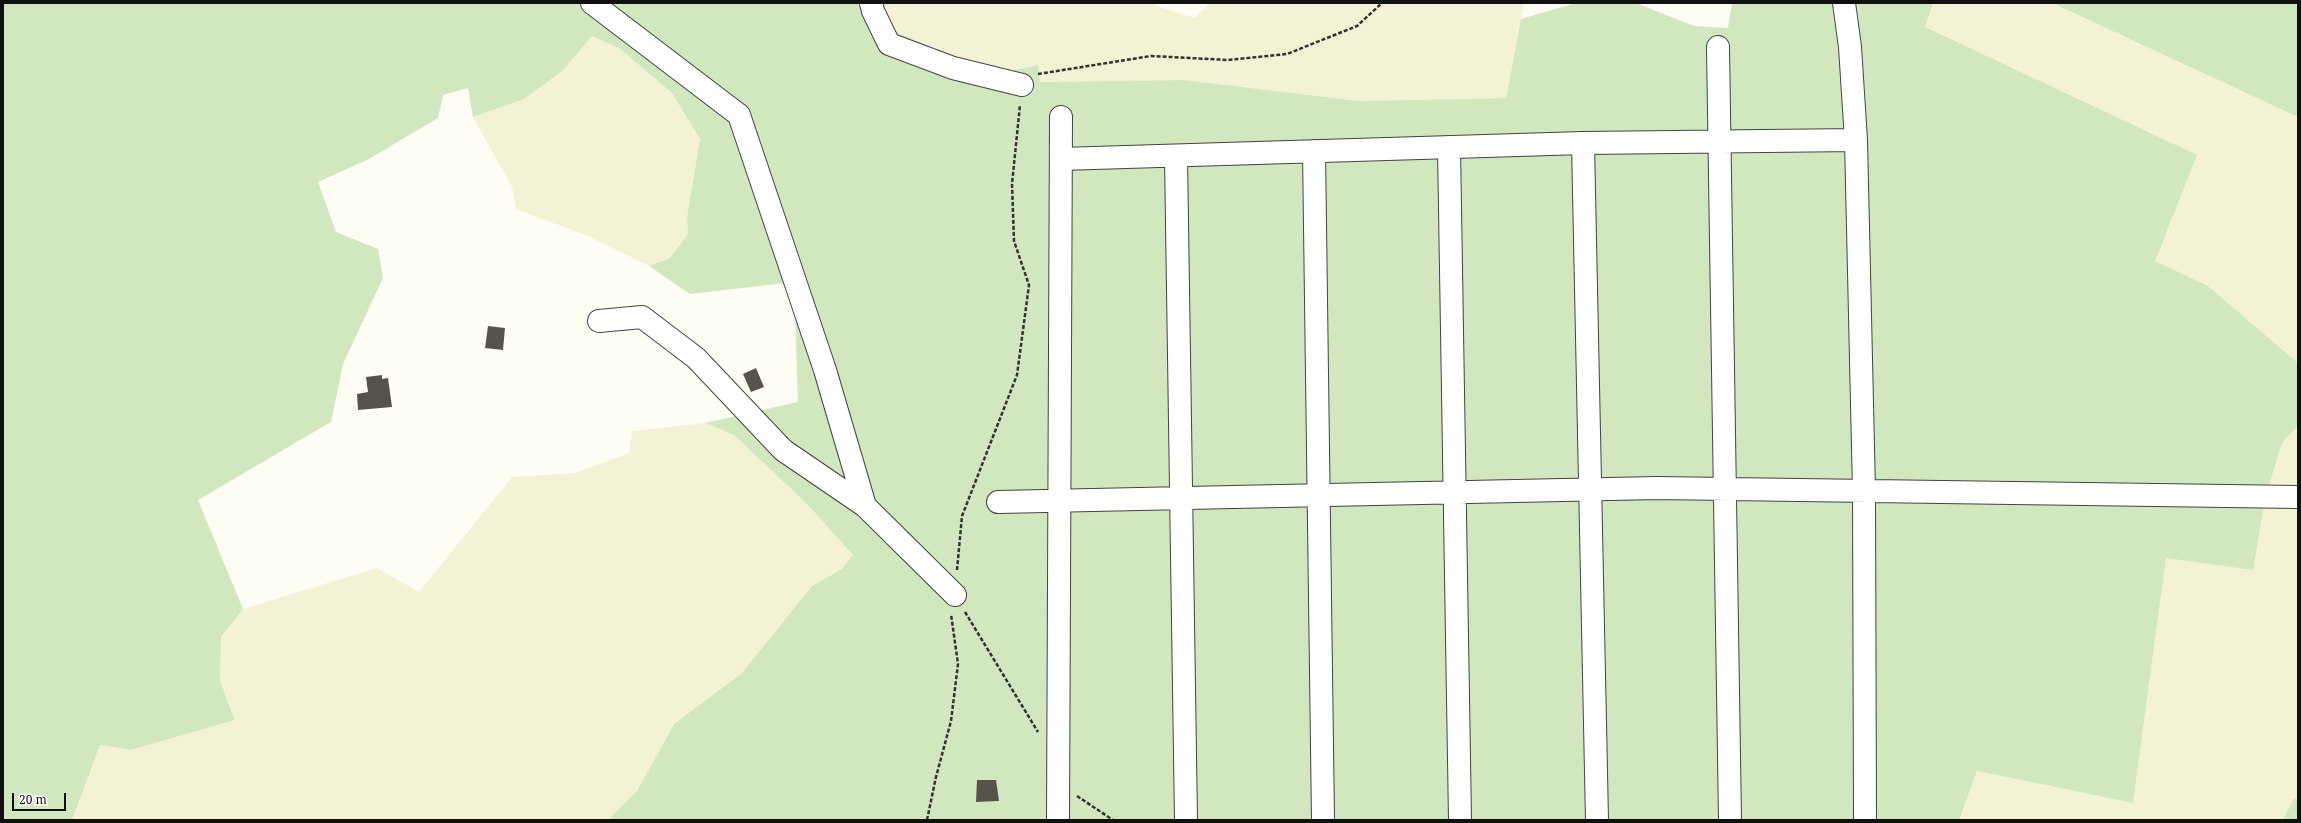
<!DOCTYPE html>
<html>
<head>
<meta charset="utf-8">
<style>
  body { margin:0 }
  #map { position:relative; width:2301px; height:823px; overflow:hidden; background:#fefdf4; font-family:"Noto Serif",serif }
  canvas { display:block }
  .frame { position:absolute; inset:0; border:4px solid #101010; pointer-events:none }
  .scale { position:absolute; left:12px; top:793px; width:54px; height:18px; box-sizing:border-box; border:2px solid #101010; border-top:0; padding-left:5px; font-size:12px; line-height:14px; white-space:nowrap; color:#101010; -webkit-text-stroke:3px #fff; paint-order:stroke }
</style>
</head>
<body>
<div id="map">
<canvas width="2301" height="823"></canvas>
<div class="frame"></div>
<div class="scale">20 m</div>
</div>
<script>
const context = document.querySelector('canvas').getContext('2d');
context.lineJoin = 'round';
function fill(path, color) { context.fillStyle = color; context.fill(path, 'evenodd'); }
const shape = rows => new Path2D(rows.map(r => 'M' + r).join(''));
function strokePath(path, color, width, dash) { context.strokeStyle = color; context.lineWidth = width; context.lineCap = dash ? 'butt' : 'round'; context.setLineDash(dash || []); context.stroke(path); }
fill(shape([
  [885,3,1155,3,1156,6,1195,18,1210,3,1524,3,1506,98,1359,101,1184,80,1040,82,960,60,888,28],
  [1933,3,2052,3,2298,117,2298,363,2208,286,2154,261,1925,27],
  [592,36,619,48,672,93,700,139,687,217,688,234,670,258,649,266,588,236,516,209,512,187,473,117,524,99,562,71],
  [705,423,734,435,806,503,853,555,842,569,812,586,741,674,674,724,637,791,608,820,72,820,100,745,131,750,235,720,220,681,221,637,243,609,377,568,419,592,512,477,575,473,629,453,632,431],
  [2298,426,2298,800,2294,798,2283,820,1959,820,1977,771,2133,803,2166,557,2265,499,2282,443]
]), '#f3f2d5');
fill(shape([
  [3,3,885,3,888,28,960,60,970,60,1006,72,1038,65,1040,82,1184,80,1359,101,1506,98,1521,19,1576,3,1636,3,1694,26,1728,28,1732,3,1933,3,1925,27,2197,155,2155,261,2208,286,2298,363,2298,426,2282,443,2265,499,2253,570,2166,558,2133,803,1977,771,1959,820,608,820,637,791,674,724,741,674,812,586,842,569,853,555,806,503,734,435,705,423,798,402,794,282,690,294,649,266,670,258,688,234,687,217,700,139,672,93,619,48,592,36,562,71,524,99,473,117,468,88,443,95,438,118,369,159,318,182,336,232,378,249,383,278,343,364,331,422,198,500,243,609,221,637,220,681,235,720,131,750,100,745,72,820,3,820],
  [2052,3,2298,3,2298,117],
  [2294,798,2298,800,2298,820,2283,820]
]), '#d1e7be');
fill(shape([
  [488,326,505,328,503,350,485,348],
  [756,368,764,387,751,392,743,374],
  [382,375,382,379,388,378,392,407,358,410,357,394,368,392,366,377],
  [977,780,996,780,999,801,976,802]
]), '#58524d');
const minor = shape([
  [592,3,739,115,825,370,865,506,955,595],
  [871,3,873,11,889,44,953,68,1022,85],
  [1844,3,1850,47,1856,140,1864,491,1865,820],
  [1718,47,1730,820],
  [1583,143,1597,820],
  [1449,147,1460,820],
  [1314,151,1323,820],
  [1176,156,1186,820],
  [1061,159,1583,143,1856,140],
  [599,321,642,317,696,358,783,450,865,506],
  [998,502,1657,488,2298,497],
  [1058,820,1061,117]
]);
strokePath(minor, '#434343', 24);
strokePath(shape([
  [1038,74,1151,56,1228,60,1287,54,1357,26,1382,3],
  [957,570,962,516,1017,375,1029,285,1014,241,1012,184,1020,105],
  [965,612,1038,732],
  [1077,796,1113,820],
  [927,820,936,777,951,721,958,664,951,614]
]), '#323232', 2.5, [4, 2]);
strokePath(minor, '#fff', 22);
</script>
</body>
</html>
